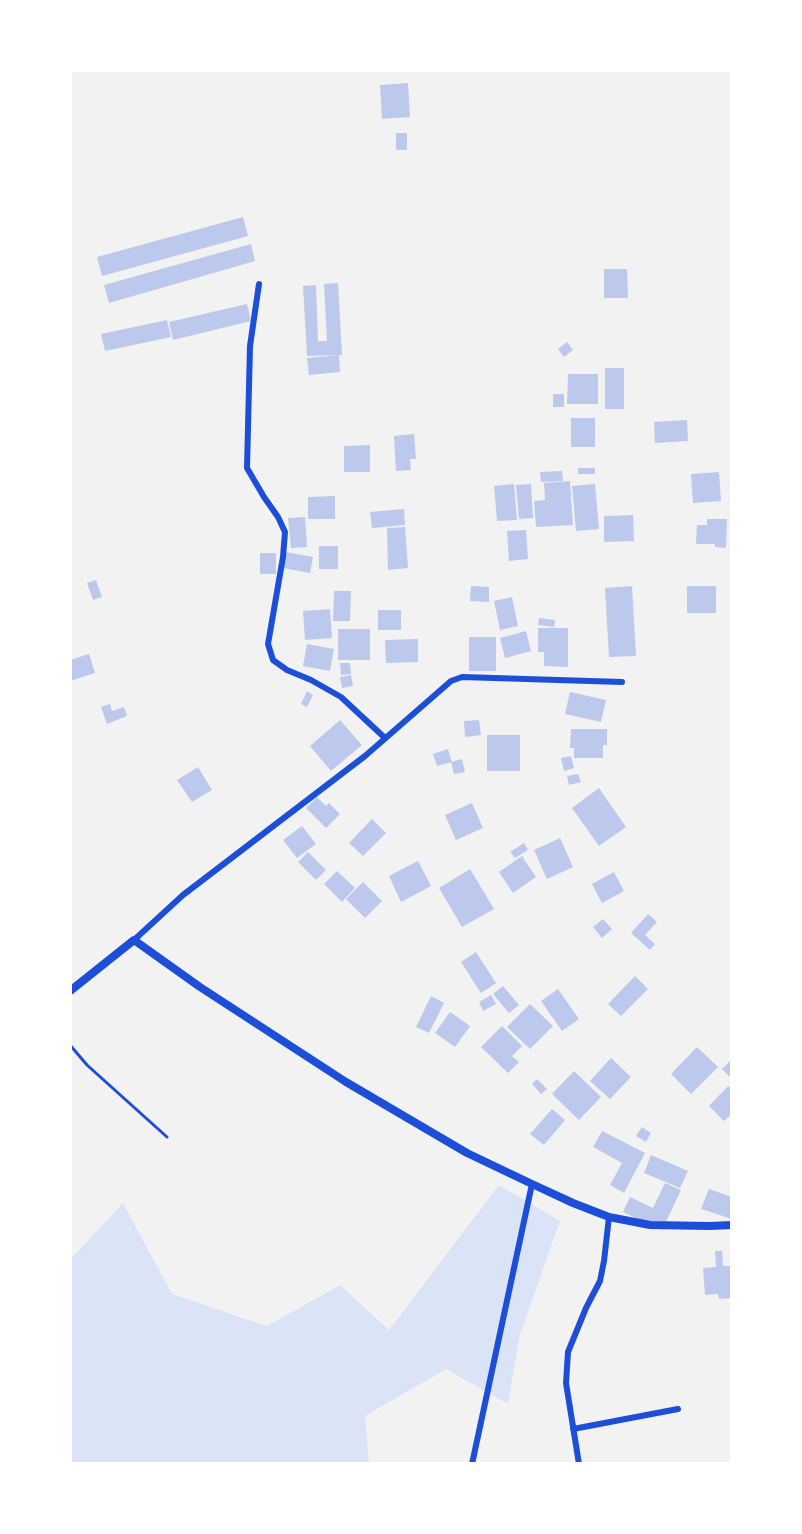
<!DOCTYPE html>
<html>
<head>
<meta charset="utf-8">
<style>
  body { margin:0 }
  #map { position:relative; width:802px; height:1534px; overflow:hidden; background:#f2f2f2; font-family:"Open Sans",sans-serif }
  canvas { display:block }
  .frame { position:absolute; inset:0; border:72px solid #fff; pointer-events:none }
</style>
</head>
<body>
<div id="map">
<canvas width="802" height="1534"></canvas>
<div class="frame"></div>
</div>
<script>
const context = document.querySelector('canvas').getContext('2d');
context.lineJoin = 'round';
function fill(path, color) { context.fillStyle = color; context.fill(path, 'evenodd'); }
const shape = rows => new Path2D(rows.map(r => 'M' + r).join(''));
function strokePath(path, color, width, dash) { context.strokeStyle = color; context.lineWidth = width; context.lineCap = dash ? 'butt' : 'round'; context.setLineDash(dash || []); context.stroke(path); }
fill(shape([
  [499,1185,560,1221,520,1335,508,1404,446,1369,365,1416,369,1463,71,1463,70,1260,123,1203,172,1294,267,1326,340,1285,389,1330]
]), '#dbe4f7');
fill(shape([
  [408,83,410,117,382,119,380,85],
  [396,133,407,133,407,150,396,150],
  [243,217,248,236,102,276,97,257],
  [251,244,255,261,109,303,104,285],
  [604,269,627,269,628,298,604,298],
  [338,283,342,355,307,356,303,286,316,285,318,341,327,341,324,284],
  [247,304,251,321,173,340,169,322],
  [167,320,171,337,105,351,101,334],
  [567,342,573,350,564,357,558,349],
  [339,355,340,372,309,375,307,358],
  [605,368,624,368,624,409,605,409],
  [568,374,598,374,598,404,567,404],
  [553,394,564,394,564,407,553,407],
  [571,418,595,418,595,447,571,447],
  [687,420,688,441,655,443,654,422],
  [414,434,416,459,410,459,411,470,396,471,394,436],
  [370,445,370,472,344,472,344,446],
  [578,468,595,468,595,474,578,474],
  [562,471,563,481,541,482,540,472],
  [719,472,721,501,693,503,691,474],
  [570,481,573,525,536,527,534,501,545,500,544,483],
  [514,484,517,520,497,521,494,486],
  [531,484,533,518,519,519,516,485],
  [595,484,599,529,576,531,572,486],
  [335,496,335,519,308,519,308,497],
  [404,509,405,525,372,528,370,512],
  [633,515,634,541,604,542,604,516],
  [305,517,307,547,291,548,288,518],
  [707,519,727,519,726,548,715,547,715,544,696,544,697,525,707,525],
  [405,527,408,568,388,570,387,528],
  [526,530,528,559,509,561,507,531],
  [319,546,338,546,338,569,319,569],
  [286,552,313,557,310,573,283,568],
  [260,553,276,553,276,574,260,574],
  [96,580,102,597,93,600,87,583],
  [471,586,489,587,489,602,470,601],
  [632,586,636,656,609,657,605,588],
  [687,586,716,586,716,613,687,613],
  [334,591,351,591,350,621,333,621],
  [512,597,518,626,500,630,494,601],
  [330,609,332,638,305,640,303,611],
  [378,610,401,610,401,630,378,630],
  [539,618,555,620,554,627,538,625],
  [538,628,568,628,568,667,544,666,544,652,538,652],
  [338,629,370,629,370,660,338,660],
  [526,631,531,651,505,658,500,638],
  [469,637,496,637,496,671,469,671],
  [418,639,418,662,386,663,385,640],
  [307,644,334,649,330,671,303,666],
  [89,654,95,673,70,681,70,660],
  [340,663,350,663,351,674,341,675],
  [351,675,353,686,342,688,340,677],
  [307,691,313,695,307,707,301,704],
  [570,692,606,700,601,722,565,714],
  [110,704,112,711,124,707,127,716,107,724,101,707],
  [340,720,362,745,331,771,310,746],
  [479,720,481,735,465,737,464,721],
  [571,729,607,729,607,745,603,745,603,758,574,758,574,748,570,748],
  [487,735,520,735,520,771,487,771],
  [448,749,452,762,437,766,433,754],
  [571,756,574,768,564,771,561,758],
  [462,759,465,772,454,774,451,762],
  [198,767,212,790,192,802,177,780],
  [578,774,581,782,569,785,567,776],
  [599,788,626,827,599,846,572,808],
  [317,797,326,806,329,803,340,814,326,828,306,808],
  [472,803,483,828,456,840,445,815],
  [372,819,386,833,363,856,349,843],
  [302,826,316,844,297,858,283,840],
  [560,838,573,867,547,879,534,850],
  [524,843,528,850,515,858,510,852],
  [308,852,326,870,316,880,298,862],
  [522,856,536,877,513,893,499,872],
  [418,861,431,886,401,902,389,876],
  [470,869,494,909,462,927,439,888],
  [337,871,355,888,342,902,324,884],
  [614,872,624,891,602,903,592,884],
  [363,882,382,901,365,918,346,899],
  [648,914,657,922,645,935,655,944,650,950,631,933],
  [603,919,612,929,602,938,593,927],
  [476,952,496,983,481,993,461,962],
  [635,976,648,989,621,1016,608,1004],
  [503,986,519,1005,509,1013,493,994],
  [558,989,579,1019,562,1031,541,1001],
  [491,995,496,1004,483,1011,479,1002],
  [431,996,444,1003,429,1033,416,1027],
  [530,1004,553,1026,530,1049,507,1027],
  [450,1012,470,1026,455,1047,435,1033],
  [502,1026,522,1046,512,1056,519,1062,508,1073,481,1047],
  [697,1047,718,1067,691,1094,671,1074],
  [611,1058,631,1077,610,1099,590,1081],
  [732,1059,732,1076,730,1077,722,1069],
  [574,1071,601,1097,579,1120,552,1094],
  [537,1079,547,1089,541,1094,532,1084],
  [728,1086,732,1089,732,1114,724,1121,709,1106],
  [552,1109,565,1120,544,1145,530,1134],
  [642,1127,651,1133,646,1142,636,1136],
  [602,1131,645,1153,624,1193,610,1185,622,1163,593,1147],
  [651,1155,688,1171,680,1188,644,1173],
  [665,1183,681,1190,662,1230,623,1212,630,1197,653,1208],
  [709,1189,732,1197,732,1219,701,1209],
  [715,1251,722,1251,723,1266,732,1266,732,1298,719,1299,718,1294,705,1295,703,1268,716,1267]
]), '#bdc9ec');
strokePath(shape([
  [70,1045,87,1065,167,1137]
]), '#1d4ed8', 3);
strokePath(shape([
  [259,284,250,346,247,468,264,497,278,517,285,532,283,557,268,644,273,660,287,670,311,680,341,697,385,738],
  [134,940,183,895,365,756,451,681,462,677,622,682],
  [573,1429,678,1409],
  [472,1464,532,1184],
  [579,1464,566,1383,568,1352,586,1308,600,1281,604,1261,609,1217]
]), '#1d4ed8', 6);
strokePath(shape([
  [70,991,134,940,200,987,346,1082,467,1153,532,1184,573,1203,609,1217,650,1225,710,1226,732,1225]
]), '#1d4ed8', 8);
</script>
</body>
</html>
